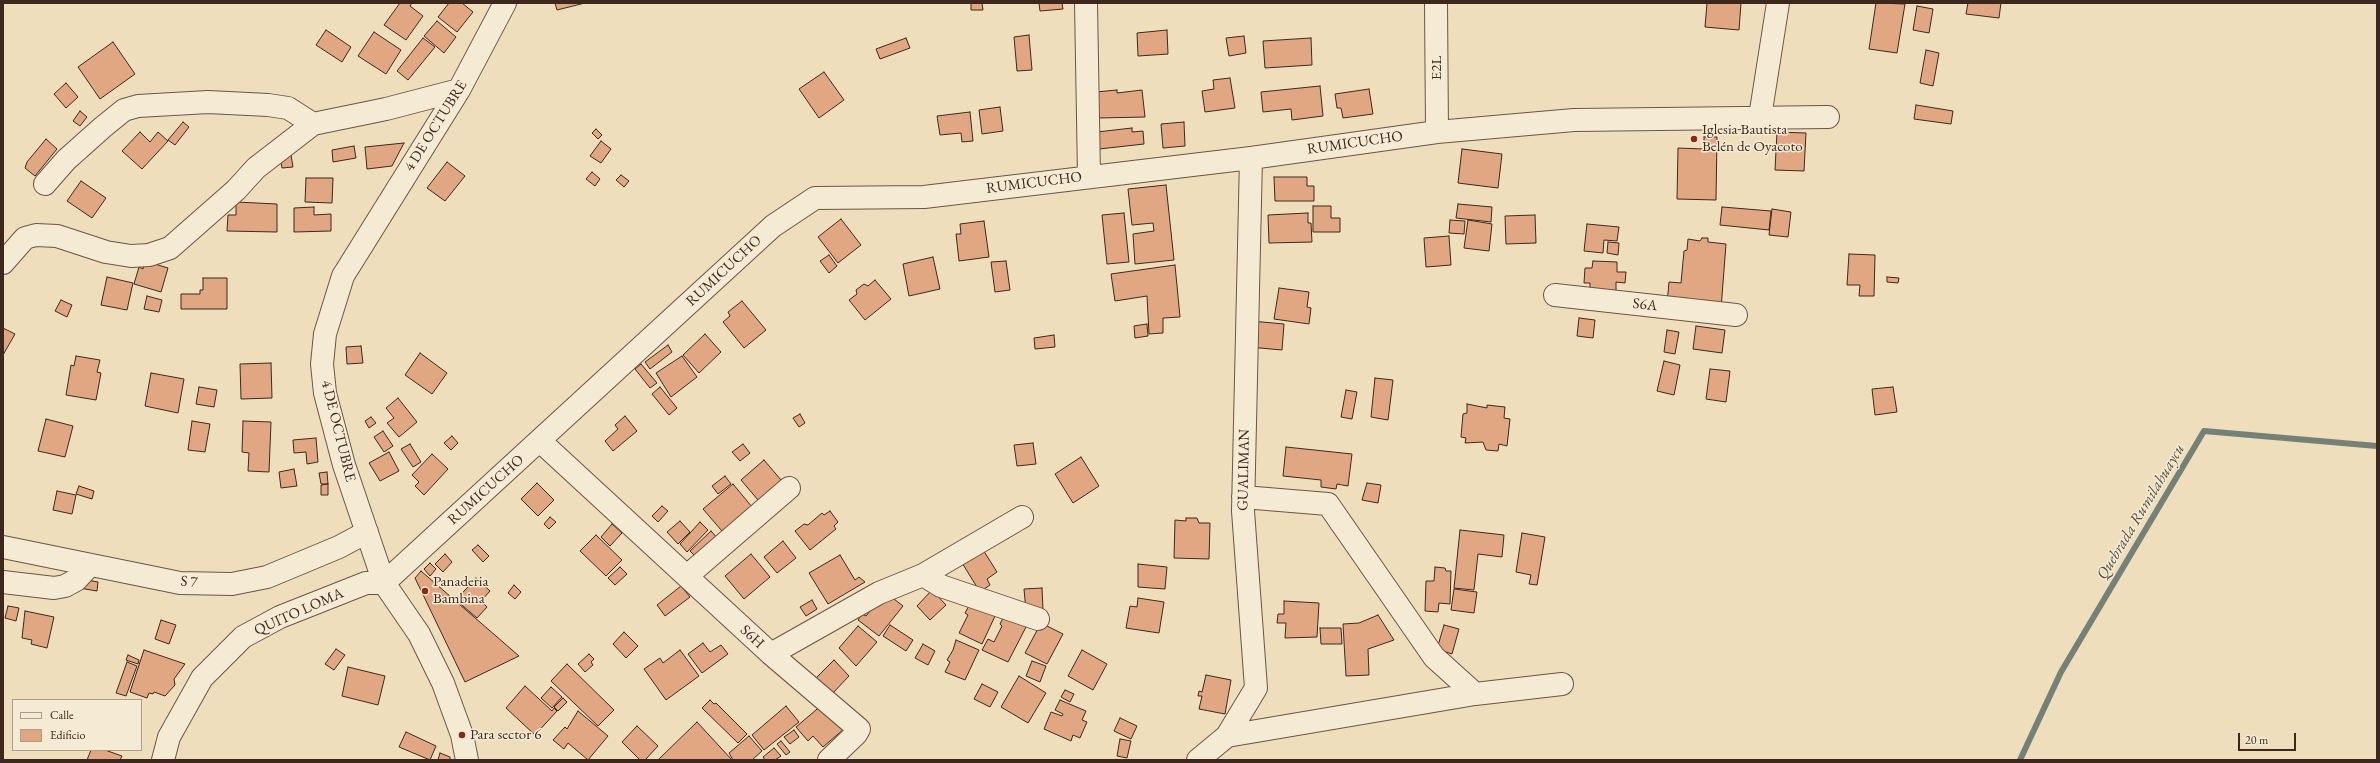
<!DOCTYPE html>
<html>
<head>
<meta charset="utf-8">
<style>
  body { margin:0 }
  #map { position:relative; width:2380px; height:763px; overflow:hidden; background:#efdebc; font-family:"EB Garamond",serif }
  canvas { display:block }
  .frame { position:absolute; inset:0; border:4px solid #3e281e; pointer-events:none }
  .legend { position:absolute; left:12px; top:699px; width:130px; height:52px; box-sizing:border-box; background:#f5ead3; border:1px solid #ac9c8b; margin:0; padding:5px 7px; list-style:none; font-size:12px; color:#3e281e }
  .legend li { display:flex; align-items:center; gap:8px; height:20px }
  .legend b { width:20px; border:1px solid #ac9c8b }
  .scale { position:absolute; left:2238px; top:733px; width:58px; height:18px; box-sizing:border-box; border:2px solid #3e281e; border-top:0; padding-left:5px; font-size:12px; line-height:14px; white-space:nowrap; color:#3e281e; -webkit-text-stroke:3px #f5ead3; paint-order:stroke }
</style>
</head>
<body>
<div id="map">
<canvas width="2380" height="763"></canvas>
<div class="frame"></div>
<ul class="legend">
<li><b style="height:5px;background:#f5ead3"></b>Calle</li>
<li><b style="height:11px;background:#e1a782"></b>Edificio</li>
</ul>
<div class="scale">20 m</div>
</div>
<script>
const context = document.querySelector('canvas').getContext('2d');
context.lineJoin = 'round';
const shape = rows => new Path2D(rows.map(r => 'M' + r).join(''));
function strokePath(path, color, width, dash) { context.strokeStyle = color; context.lineWidth = width; context.lineCap = dash ? 'butt' : 'round'; context.setLineDash(dash || []); context.stroke(path); }
function fill(path, color) { context.fillStyle = color; context.fill(path, 'evenodd'); }
function drawText(font, color, halo, rows, align = 'center') {
  context.font = font + ' "EB Garamond",serif'; context.lineWidth = 3; context.setLineDash([]); context.textBaseline = 'middle'; context.strokeStyle = halo; context.fillStyle = color; for (const [text, x, y, turn = 0] of rows) {
    context.save(); context.translate(x, y); context.rotate((+turn || 0) * Math.PI / 180); context.textAlign = isNaN(turn) ? turn : align; if (halo) context.strokeText(text, 0, 0); context.fillText(text, 0, 0); context.restore();
  }
}
strokePath(shape([
  [2020,760,2061,672,2204,431,2377,446]
]), '#758176', 6);
const building = shape([
  [400,3,412,3,410,6,423,16,406,40,384,25,400,3],
  [449,3,462,3,473,12,457,32,438,17,449,3],
  [555,3,585,3,557,10,555,3],
  [971,3,982,3,983,10,971,10,971,3],
  [1039,3,1062,3,1063,9,1040,11,1039,3],
  [1707,3,1741,3,1739,30,1705,27,1707,3],
  [1876,3,1905,4,1897,53,1869,49,1876,3],
  [1968,3,2001,3,1999,18,1966,14,1968,3],
  [1917,6,1933,9,1929,33,1913,30,1917,6],
  [437,21,456,37,444,53,424,36,437,21],
  [326,30,351,47,342,62,316,45,326,30],
  [1167,30,1168,54,1138,56,1137,33,1167,30],
  [374,32,401,50,386,74,358,56,374,32],
  [1029,35,1032,70,1017,71,1014,37,1029,35],
  [1244,36,1246,53,1229,56,1226,38,1244,36],
  [423,38,435,47,408,80,397,71,423,38],
  [906,38,910,48,880,59,876,49,906,38],
  [1311,38,1312,65,1265,68,1263,41,1311,38],
  [113,42,135,74,100,99,78,67,113,42],
  [1926,50,1939,53,1933,86,1920,83,1926,50],
  [824,72,844,100,819,118,799,89,824,72],
  [1230,78,1235,108,1205,112,1202,91,1214,89,1213,80,1230,78],
  [66,83,78,97,66,108,54,94,66,83],
  [1320,86,1323,116,1292,120,1291,109,1263,112,1261,92,1320,86],
  [1369,89,1373,114,1343,118,1341,108,1337,108,1335,94,1369,89],
  [1117,90,1117,93,1142,90,1145,117,1098,118,1096,92,1117,90],
  [1916,105,1953,111,1951,124,1914,119,1916,105],
  [1000,107,1003,131,982,134,979,110,1000,107],
  [80,111,87,117,80,126,73,121,80,111],
  [970,112,973,141,962,142,961,133,940,135,937,116,970,112],
  [183,122,189,127,175,145,168,140,183,122],
  [1184,122,1185,146,1163,148,1161,124,1184,122],
  [1132,128,1132,132,1143,131,1144,144,1099,149,1097,132,1132,128],
  [596,129,602,135,598,139,592,133,596,129],
  [140,132,150,142,158,132,168,141,142,169,122,151,140,132],
  [1777,132,1806,133,1804,171,1775,170,1777,132],
  [1704,137,1717,137,1716,200,1677,199,1678,148,1704,149,1704,137],
  [46,139,57,149,35,176,25,168,27,162,46,139],
  [601,141,611,149,601,163,590,156,601,141],
  [404,143,392,166,367,169,365,147,404,143],
  [354,146,356,158,333,162,332,150,354,146],
  [1462,149,1502,154,1498,188,1458,183,1462,149],
  [291,155,293,167,282,168,280,157,291,155],
  [447,162,465,176,445,201,427,188,447,162],
  [592,172,600,179,595,186,586,179,592,172],
  [621,175,629,181,624,187,616,180,621,175],
  [1274,177,1307,177,1307,186,1314,186,1314,201,1275,201,1274,177],
  [306,178,333,178,332,203,305,202,306,178],
  [81,181,106,198,92,218,67,201,81,181],
  [1166,185,1174,260,1135,264,1133,234,1154,231,1153,223,1132,225,1128,189,1166,185],
  [236,202,277,204,277,232,227,231,228,215,236,215,236,202],
  [1458,204,1492,207,1491,222,1456,218,1458,204],
  [1313,206,1331,206,1331,218,1340,218,1340,232,1313,232,1313,206],
  [314,207,314,215,331,214,331,231,294,232,294,208,314,207],
  [1722,207,1771,211,1769,230,1720,225,1722,207],
  [1772,209,1791,212,1788,237,1769,235,1772,209],
  [1124,213,1129,262,1107,264,1102,215,1124,213],
  [1308,213,1308,223,1311,223,1312,242,1269,243,1268,215,1308,213],
  [1535,215,1536,243,1506,244,1505,216,1535,215],
  [841,219,861,245,838,263,818,237,841,219],
  [1450,220,1465,221,1464,234,1449,233,1450,220],
  [1468,220,1492,224,1489,251,1464,248,1468,220],
  [984,221,989,257,959,261,956,234,961,234,960,224,984,221],
  [1587,224,1619,227,1617,241,1604,240,1603,253,1584,251,1587,224],
  [1449,236,1451,265,1426,267,1424,238,1449,236],
  [1702,238,1708,238,1708,242,1726,244,1721,309,1667,304,1669,282,1681,283,1684,251,1687,250,1688,239,1700,241,1702,238],
  [1608,242,1619,243,1618,255,1607,253,1608,242],
  [1849,254,1875,255,1874,296,1859,296,1860,285,1847,285,1849,254],
  [829,255,837,266,829,273,820,261,829,255],
  [933,257,940,289,909,296,903,264,933,257],
  [145,261,168,268,161,292,134,284,139,267,143,269,145,261],
  [1006,261,1010,290,995,292,991,262,1006,261],
  [1593,261,1617,262,1617,272,1626,272,1625,283,1616,282,1616,295,1590,294,1590,283,1584,283,1585,268,1592,268,1593,261],
  [1175,265,1180,317,1163,318,1163,333,1149,334,1147,296,1115,301,1111,274,1175,265],
  [107,277,133,283,127,310,101,305,107,277],
  [1887,277,1899,278,1898,283,1887,282,1887,277],
  [203,278,227,278,227,309,181,309,181,294,200,294,200,290,203,290,203,278],
  [875,280,891,299,865,320,849,300,857,294,856,290,864,284,868,286,875,280],
  [1279,288,1309,292,1307,307,1311,308,1309,324,1274,319,1279,288],
  [147,296,162,300,159,312,144,309,147,296],
  [61,300,72,305,67,317,55,311,61,300],
  [742,301,766,330,744,348,723,322,730,316,728,312,742,301],
  [1579,318,1595,320,1593,338,1577,336,1579,318],
  [1251,321,1284,324,1282,350,1249,347,1251,321],
  [1147,324,1148,336,1135,338,1134,326,1147,324],
  [1696,326,1725,330,1722,353,1693,349,1696,326],
  [3,328,15,334,3,355,3,328],
  [1667,330,1679,332,1675,354,1664,352,1667,330],
  [705,334,721,352,699,373,683,355,705,334],
  [1054,335,1055,347,1035,349,1034,338,1054,335],
  [668,345,672,352,650,369,645,362,668,345],
  [361,346,363,363,347,364,346,347,361,346],
  [420,353,447,373,432,394,405,375,420,353],
  [76,356,100,360,97,372,101,373,96,400,66,395,71,365,74,366,76,356],
  [682,356,697,377,671,397,656,373,682,356],
  [1664,361,1680,365,1674,395,1657,391,1664,361],
  [271,363,272,398,241,399,240,364,271,363],
  [641,364,657,383,650,388,635,369,641,364],
  [1710,369,1730,371,1726,402,1706,399,1710,369],
  [151,373,184,379,178,413,145,406,151,373],
  [1375,378,1393,380,1388,420,1371,417,1375,378],
  [199,387,217,390,214,407,196,404,199,387],
  [660,387,677,408,669,415,652,394,660,387],
  [1893,387,1897,412,1875,415,1872,389,1893,387],
  [1346,390,1357,392,1352,419,1341,417,1346,390],
  [398,398,417,422,399,437,387,423,394,418,386,408,398,398],
  [1467,404,1487,408,1487,405,1505,407,1504,418,1510,419,1507,446,1499,444,1498,451,1486,450,1483,442,1465,443,1466,438,1461,437,1463,414,1467,413,1467,404],
  [800,414,805,423,799,427,793,418,800,414],
  [625,416,637,431,613,451,605,441,618,429,615,425,625,416],
  [371,417,376,423,369,428,365,421,371,417],
  [46,419,73,426,65,457,38,451,46,419],
  [192,421,210,424,205,452,188,450,192,421],
  [243,421,271,422,269,472,248,471,249,453,242,452,243,421],
  [383,431,393,446,384,452,374,437,383,431],
  [452,436,458,443,451,450,444,443,452,436],
  [316,438,318,462,307,464,306,452,294,453,293,440,316,438],
  [1033,443,1036,464,1017,466,1014,445,1033,443],
  [410,444,421,462,413,467,401,449,410,444],
  [743,444,750,453,740,461,732,452,743,444],
  [1286,447,1352,454,1348,486,1337,484,1336,489,1321,487,1321,480,1283,476,1286,447],
  [389,452,399,471,380,481,369,463,389,452],
  [432,454,448,469,424,495,415,486,419,482,412,475,432,454],
  [1081,457,1099,486,1073,503,1055,474,1081,457],
  [764,460,787,487,764,507,741,480,764,460],
  [294,469,297,486,281,488,279,472,294,469],
  [327,472,328,484,321,484,319,473,327,472],
  [725,476,731,484,718,494,712,486,725,476],
  [537,483,554,500,538,516,521,499,537,483],
  [1367,483,1381,485,1378,503,1362,500,1367,483],
  [328,484,328,495,321,495,321,485,328,484],
  [733,484,757,513,728,538,703,509,733,484],
  [79,486,94,491,92,499,76,494,79,486],
  [57,491,76,495,72,514,53,510,57,491],
  [662,506,668,511,658,522,652,516,662,506],
  [830,511,838,522,834,526,836,529,810,550,795,531,804,524,808,525,822,513,824,515,830,511],
  [550,517,556,522,549,529,544,524,550,517],
  [1186,518,1197,518,1199,523,1210,523,1209,559,1174,558,1175,520,1186,521,1186,518],
  [680,521,690,532,678,544,667,532,680,521],
  [700,522,708,530,687,552,680,544,700,522],
  [612,524,622,533,610,546,601,537,612,524],
  [1460,530,1504,535,1502,557,1478,554,1474,590,1454,588,1460,530],
  [711,531,720,541,699,560,690,551,711,531],
  [1522,533,1545,537,1537,585,1529,584,1531,575,1516,572,1522,533],
  [596,535,622,560,606,576,580,551,596,535],
  [783,541,796,558,777,573,764,557,783,541],
  [478,545,489,556,483,562,472,550,478,545],
  [980,545,997,572,987,579,990,585,980,592,959,558,980,545],
  [445,554,452,562,443,572,435,564,445,554],
  [751,554,770,577,744,599,725,576,751,554],
  [840,555,855,580,859,577,865,582,828,604,809,573,840,555],
  [430,563,436,569,430,576,424,569,430,563],
  [1138,564,1167,567,1165,589,1138,587,1138,564],
  [620,567,627,574,615,585,608,578,620,567],
  [1435,567,1445,568,1446,571,1451,571,1450,604,1439,603,1438,612,1425,611,1426,581,1434,581,1435,567],
  [421,571,519,656,465,682,415,578,421,571],
  [476,578,490,591,481,601,487,607,477,618,456,600,476,578],
  [81,579,98,582,97,591,79,588,81,579],
  [514,585,521,592,515,599,508,593,514,585],
  [681,586,690,597,665,616,657,605,681,586],
  [1042,588,1043,610,1026,611,1024,589,1042,588],
  [1454,589,1477,592,1474,613,1451,610,1454,589],
  [932,590,946,605,930,620,917,606,932,590],
  [885,592,903,606,879,636,858,620,862,614,866,616,885,592],
  [1138,598,1164,602,1159,633,1126,628,1130,606,1137,607,1138,598],
  [812,600,817,609,806,616,800,607,812,600],
  [1284,601,1319,603,1317,637,1285,638,1286,623,1277,623,1278,614,1284,614,1284,601],
  [971,602,996,614,982,644,959,633,968,615,965,613,971,602],
  [8,606,19,608,16,621,5,618,8,606],
  [25,611,54,617,47,648,31,644,32,640,22,638,25,611],
  [1378,615,1394,640,1368,649,1369,675,1346,676,1343,624,1359,623,1378,615],
  [1004,616,1026,627,1008,662,982,650,988,639,994,642,1002,626,1000,624,1004,616],
  [161,620,176,625,169,644,155,639,161,620],
  [1041,623,1063,634,1047,664,1025,653,1041,623],
  [890,625,913,640,906,651,883,636,890,625],
  [1444,625,1459,629,1452,654,1437,649,1444,625],
  [858,626,877,642,856,666,839,648,858,626],
  [1320,628,1341,628,1342,644,1321,644,1320,628],
  [624,632,638,646,626,658,613,644,624,632],
  [956,640,979,650,965,680,945,672,950,662,947,660,953,650,956,640],
  [703,643,710,652,721,645,728,654,702,673,688,654,703,643],
  [923,644,935,651,928,665,915,658,923,644],
  [336,649,345,655,334,670,325,664,336,649],
  [144,650,185,664,174,679,175,685,165,696,154,692,153,694,149,693,147,698,130,692,144,650],
  [680,650,699,676,666,700,644,669,660,658,663,663,680,650],
  [1082,650,1107,664,1093,690,1068,676,1082,650],
  [589,654,594,659,591,662,593,665,585,672,578,664,589,654],
  [128,655,139,660,138,664,126,660,128,655],
  [834,660,849,676,832,694,816,678,834,660],
  [1032,661,1046,666,1040,682,1026,676,1032,661],
  [127,662,137,666,126,696,116,693,127,662],
  [567,664,614,710,598,726,551,681,567,664],
  [348,667,385,676,378,705,342,696,348,667],
  [1206,675,1231,680,1225,714,1199,709,1202,696,1198,696,1199,691,1202,692,1206,675],
  [1019,676,1046,693,1028,723,1001,707,1019,676],
  [982,684,998,692,990,707,974,699,982,684],
  [525,686,552,711,554,708,557,711,535,735,506,708,525,686],
  [551,687,562,697,552,708,541,698,551,687],
  [1065,690,1074,694,1070,702,1061,697,1065,690],
  [563,698,567,702,558,711,554,707,563,698],
  [710,700,714,704,716,703,747,734,738,743,702,708,710,700],
  [1060,700,1086,711,1082,720,1087,722,1080,738,1073,735,1071,741,1044,729,1051,712,1062,716,1063,714,1055,710,1060,700],
  [823,704,844,729,823,747,813,736,808,741,796,727,823,704],
  [786,706,799,722,764,750,752,735,786,706],
  [578,711,608,736,588,760,568,743,564,749,553,740,565,727,567,729,578,711],
  [1120,718,1137,726,1131,739,1114,731,1120,718],
  [697,722,732,760,660,760,659,759,697,722],
  [637,726,658,746,645,760,640,760,622,742,637,726],
  [794,730,799,737,790,744,784,737,794,730],
  [406,732,436,746,430,760,399,747,406,732],
  [749,736,762,751,752,760,733,760,729,753,749,736],
  [1120,739,1131,741,1127,758,1117,756,1120,739],
  [781,741,790,752,786,755,777,744,781,741],
  [774,748,781,756,775,760,765,760,763,757,774,748],
  [91,750,105,750,122,756,120,760,87,760,91,750],
  [440,753,450,757,450,760,438,760,440,753]
]);
fill(building, '#e1a782');
strokePath(building, '#3e281e', 1);
const minor = shape([
  [1086,3,1089,176],
  [1436,3,1437,132],
  [1760,117,1778,3],
  [45,184,66,160,103,127,124,110,138,106,208,102,268,105,288,108,313,124,386,109,459,90],
  [3,263,25,238,36,235,57,236,106,252,131,256,149,255,170,248,236,190,256,168,313,124],
  [1555,295,1736,315],
  [540,441,771,654,879,593,923,575,1022,517],
  [1243,497,1328,504,1434,657,1475,694],
  [3,547,180,583,232,584,267,577,339,547,367,532],
  [923,575,941,586,1038,619],
  [687,576,789,488],
  [3,582,54,588,65,586,76,580,90,565],
  [771,654,859,729,856,734,829,760],
  [1227,736,1475,694,1562,684],
  [163,760,169,737,202,678,243,637,280,617,366,583,384,583,773,226,815,198,924,197,1251,158,1437,132,1574,120,1828,117],
  [467,760,462,735,443,683,419,634,384,583,344,465,325,393,322,364,325,334,343,276,459,90,505,3],
  [1198,760,1227,736,1256,688,1243,511,1251,158]
]);
strokePath(minor, '#6a5646', 24);
strokePath(minor, '#f5ead3', 22);
for (const [x, y, r, color] of [
  [1694,139,4,"#8f2418"],
  [425,591,4,"#8f2418"],
  [462,735,4,"#8f2418"]
]) { const dot = new Path2D(); dot.arc(x, y, r, 0, 2 * Math.PI); context.fillStyle = color; context.fill(dot); strokePath(dot, '#f5ead3', 1.5); }
drawText('15px', '#3e281e', '#f5ead3', [
  ["E2L",1437,68,-90],
  ["4 DE OCTUBRE",436,126,-58],
  ["RUMICUCHO",1355,143,-8],
  ["RUMICUCHO",1034,183,-7],
  ["RUMICUCHO",724,271,-43],
  ["S6A",1645,305,6],
  ["4 DE OCTUBRE",338,431,76],
  ["GUALIMAN",1244,470,-89],
  ["RUMICUCHO",486,490,-42],
  ["S 7",189,582,4],
  ["QUITO LOMA",299,612,-24],
  ["S6H",752,637,43]
]);
drawText('15px', '#3e281e', '#f5ead3', [
  ["Iglesia Bautista",1702,130],
  ["Belén de Oyacoto",1702,147],
  ["Panaderia",433,582],
  ["Bambina",433,599],
  ["Para sector 6",470,735]
], 'left');
drawText('italic 16px', '#554d43', '#f5ead3', [
  ["Quebrada Rumilahuaycu",2141,512,-59]
]);
</script>
</body>
</html>
